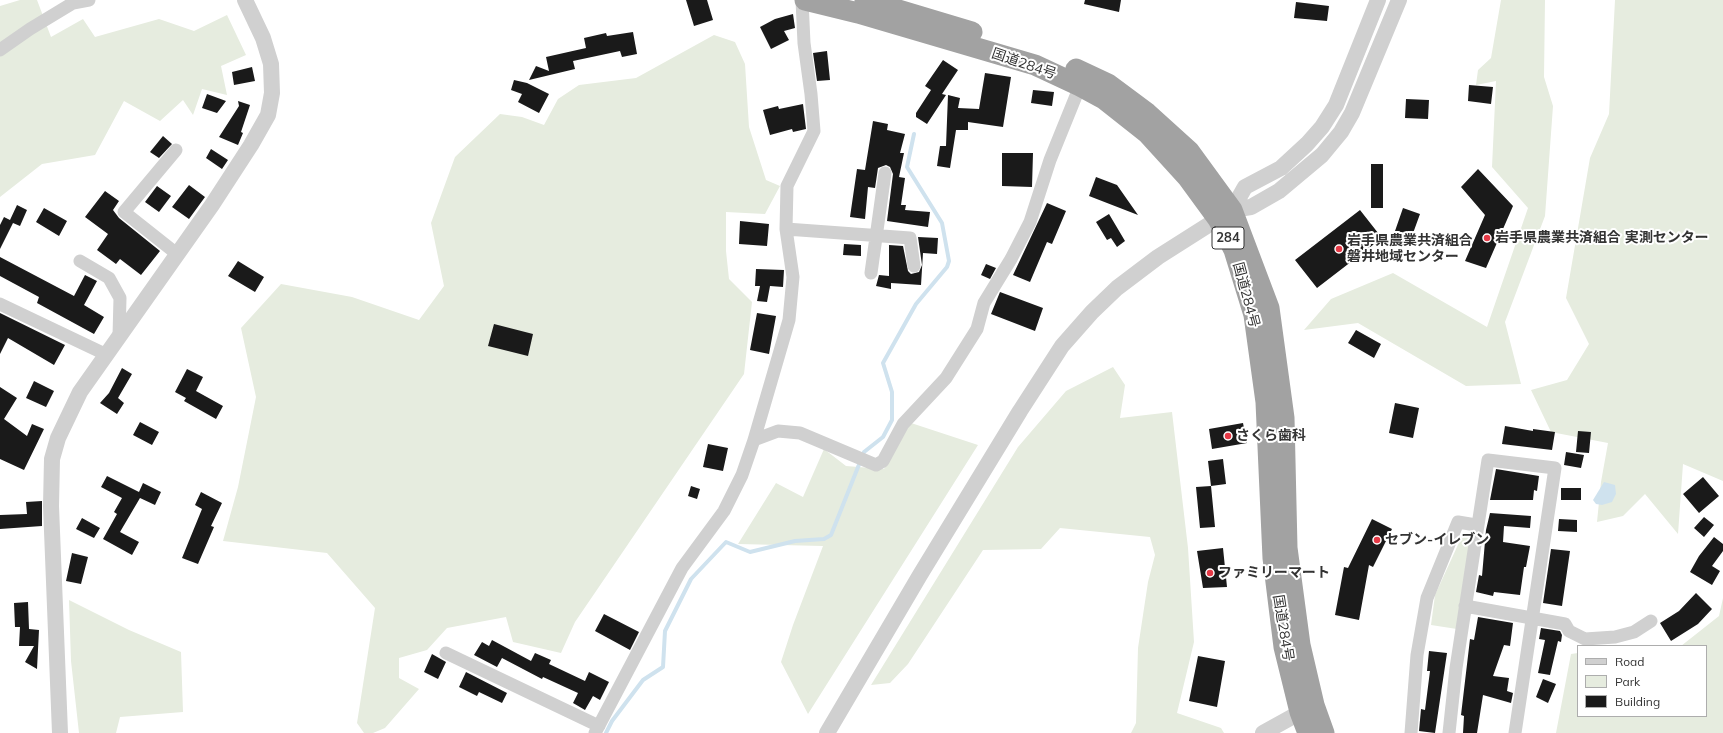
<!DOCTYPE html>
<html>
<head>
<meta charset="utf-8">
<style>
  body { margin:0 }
  #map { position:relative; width:1723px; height:733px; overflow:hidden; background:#fff; font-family:Mulish,sans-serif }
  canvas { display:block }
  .legend { position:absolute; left:1577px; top:645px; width:130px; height:72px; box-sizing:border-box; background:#fff; border:1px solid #adadad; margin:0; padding:5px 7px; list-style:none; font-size:12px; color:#333 }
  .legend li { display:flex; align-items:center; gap:8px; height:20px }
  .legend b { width:20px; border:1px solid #adadad }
</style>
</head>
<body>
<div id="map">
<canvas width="1723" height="733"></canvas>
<ul class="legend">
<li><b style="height:5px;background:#d0d0d0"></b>Road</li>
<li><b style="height:11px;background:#e6ecdf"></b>Park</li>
<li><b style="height:11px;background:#1a1a1a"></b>Building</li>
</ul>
</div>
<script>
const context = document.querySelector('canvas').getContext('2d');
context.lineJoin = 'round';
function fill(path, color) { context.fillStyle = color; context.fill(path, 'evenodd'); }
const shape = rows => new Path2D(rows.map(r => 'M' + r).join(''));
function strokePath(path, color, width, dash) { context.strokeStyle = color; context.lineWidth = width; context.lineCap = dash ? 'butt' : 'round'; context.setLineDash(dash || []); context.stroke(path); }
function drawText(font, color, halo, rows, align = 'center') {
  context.font = font + ' Mulish,"Noto Sans JP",sans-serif'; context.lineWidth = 4; context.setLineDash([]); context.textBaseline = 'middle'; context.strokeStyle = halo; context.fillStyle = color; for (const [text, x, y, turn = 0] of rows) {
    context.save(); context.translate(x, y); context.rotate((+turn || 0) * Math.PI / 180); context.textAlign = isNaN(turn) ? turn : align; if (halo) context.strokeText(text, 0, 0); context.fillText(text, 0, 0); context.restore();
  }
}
fill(shape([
  [20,0,37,0,51,37,83,19,95,37,159,19,194,31,227,15,246,55,221,66,227,95,202,89,193,115,183,100,160,121,124,101,95,155,42,164,0,197,0,6],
  [1501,0,1545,0,1544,77,1553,106,1545,216,1505,322,1521,384,1466,386,1358,323,1304,330,1331,299,1393,273,1487,327,1528,208,1492,167,1496,81,1476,85,1478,70,1491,58],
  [1615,0,1723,0,1723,481,1683,464,1678,534,1645,494,1623,516,1597,522,1601,482,1608,443,1551,432,1531,390,1567,380,1589,344,1566,298,1590,158,1609,114],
  [714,35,735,42,745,64,749,127,766,180,780,186,765,214,726,212,726,251,729,279,752,302,744,374,575,622,561,653,513,642,506,617,447,628,427,650,399,658,399,678,419,689,385,728,373,733,364,733,357,723,375,608,327,553,223,541,238,487,256,397,241,328,281,284,352,297,419,320,444,286,431,223,455,157,500,114,522,117,544,125,558,99,579,85,636,78],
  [1113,367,1125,385,1120,418,1172,412,1188,548,1194,642,1177,713,1221,728,1224,733,1131,733,1136,723,1138,648,1148,582,1155,555,1150,537,1060,528,1041,549,983,550,908,664,890,683,871,685,1018,447,1066,391],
  [908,422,978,445,808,714,781,662,793,625,823,546,738,544,776,483,803,497,824,449,846,466,884,469],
  [1462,536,1471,537,1457,629,1431,625,1435,595],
  [1723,598,1723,733,1556,733,1571,654,1578,653,1578,716,1706,716,1706,646,1681,646,1719,616],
  [69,600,129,630,181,652,183,712,120,717,116,733,79,733,71,661]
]), '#e6ecdf');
fill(shape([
  [1604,482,1615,485,1616,494,1612,502,1602,505,1596,504,1593,500]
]), '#cfe2ee');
strokePath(shape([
  [606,733,612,721,643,680,663,667,665,631,691,579,726,542,750,552,795,541,824,539,831,535,864,452,883,437,892,420,892,392,883,363,916,304,947,267,949,261,942,223,907,167,914,134]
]), '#cfe2ee', 4);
fill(shape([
  [686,0,707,0,713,20,694,26],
  [1085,0,1121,0,1119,12,1084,4],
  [1296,2,1329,6,1327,21,1294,18],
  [793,14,795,28,784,31,789,40,771,49,760,27,775,19],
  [633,32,637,54,622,57,620,51,573,61,575,69,529,80,536,66,549,71,546,57,586,48,584,38,606,33,607,36],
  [827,51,830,80,817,81,813,53],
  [943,60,958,70,942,94,946,95,927,124,916,117,916,113,931,90,925,86],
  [252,67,255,81,234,85,232,72],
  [985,73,1011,77,1003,127,968,122,968,130,956,130,950,168,937,166,940,146,946,146,948,95,960,98,958,108,979,109],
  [514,80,527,83,549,94,539,113,518,102,522,94,511,90],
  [1469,85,1493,87,1491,104,1468,101],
  [1033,90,1054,92,1052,106,1031,103],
  [207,94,226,101,217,113,202,108],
  [1406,99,1429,100,1428,119,1405,118],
  [238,101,250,105,241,132,243,133,238,145,219,137,239,106],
  [803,104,806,129,793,132,792,129,770,135,763,110,778,106,779,109],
  [873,121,888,124,887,130,905,134,900,153,904,153,899,177,905,178,901,205,906,205,905,210,930,212,928,227,887,221,893,174,890,167,886,165,878,168,875,188,868,187,865,219,850,217,857,169,865,170],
  [163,136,172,144,159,158,150,152],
  [211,149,228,160,222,169,206,158],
  [1002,153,1033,153,1032,187,1002,186],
  [1371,164,1383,164,1383,208,1371,208],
  [1478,169,1513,206,1486,268,1465,261,1485,215,1461,187],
  [1096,177,1117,185,1138,215,1089,196],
  [189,185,205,197,189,219,172,207],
  [157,186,171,196,159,212,145,202],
  [105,191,119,201,113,210,119,218,160,251,141,275,120,259,116,264,97,250,108,234,85,217],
  [1047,203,1066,211,1052,244,1047,242,1030,282,1013,275],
  [17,205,27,210,20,226,13,223,0,249,0,225,4,217,10,220],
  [44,208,67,221,59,236,36,222],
  [1403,208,1420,214,1412,236,1395,231],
  [1360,210,1382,238,1317,288,1295,260],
  [1109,214,1125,241,1117,247,1111,238,1107,240,1096,222],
  [740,221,769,224,767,246,739,244],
  [918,237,938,238,937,254,923,253,921,285,891,283,891,289,876,286,879,275,889,276,889,245,903,246,908,271,911,274,919,272,922,265],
  [844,244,861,245,861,256,843,255],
  [0,257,74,296,85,275,97,281,84,305,104,317,94,334,37,303,39,297,0,276],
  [238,261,264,277,255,292,228,276],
  [986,264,996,268,990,279,981,275],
  [756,269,784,270,783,287,770,286,767,302,757,301,760,286,755,286],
  [1000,292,1043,308,1035,331,991,314],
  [0,313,65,345,54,365,8,338,0,354],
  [757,313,776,316,769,354,750,350],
  [494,324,533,334,528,356,488,346],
  [1356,330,1381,344,1374,358,1348,343],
  [122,368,132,374,118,398,124,403,117,414,100,403,109,393],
  [187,369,203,377,196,391,223,406,216,419,184,401,186,398,175,392],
  [34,381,54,391,46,407,26,398],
  [0,387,17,398,4,419,27,436,32,424,44,429,24,470,0,459],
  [1395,403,1419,408,1413,438,1389,433],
  [140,422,159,432,152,445,133,435],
  [1243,423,1247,443,1212,449,1209,429],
  [1505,426,1533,431,1533,429,1555,432,1552,450,1502,444],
  [1578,431,1591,432,1589,453,1576,452],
  [708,444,728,448,723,471,703,467],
  [1566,452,1584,455,1581,468,1564,465],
  [1223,459,1226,484,1211,486,1208,461],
  [1496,469,1539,476,1537,491,1534,490,1533,500,1490,500],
  [107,476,139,492,143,483,161,492,155,505,140,498,120,532,139,542,132,555,103,539,117,514,114,512,122,498,101,487],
  [1703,477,1719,496,1699,513,1683,494],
  [691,486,700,489,697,499,688,496],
  [1211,486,1215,527,1200,528,1196,487],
  [1561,488,1581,488,1581,500,1561,500],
  [201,492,222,503,211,526,214,527,198,564,182,558,202,509,195,505],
  [42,501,42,526,0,529,0,515,27,514,26,502],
  [1490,513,1531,516,1530,528,1504,526,1503,542,1530,546,1526,567,1524,567,1520,595,1494,592,1493,596,1476,592,1479,575,1482,576,1486,530],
  [1704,517,1714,525,1704,537,1694,528],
  [82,518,100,528,94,538,76,529],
  [1372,519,1392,529,1373,567,1369,565,1359,620,1335,615,1344,567,1348,568],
  [1559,519,1577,520,1577,532,1558,531],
  [1714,537,1723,544,1723,551,1712,566,1720,571,1712,585,1690,572,1699,556],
  [1223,548,1227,587,1203,588,1197,551],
  [1551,549,1570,551,1562,606,1543,603],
  [72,553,88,557,81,584,66,581],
  [1696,593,1712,609,1698,624,1671,641,1660,623,1679,611],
  [28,602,29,629,39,630,37,669,25,662,34,646,19,646,20,627,15,627,14,603],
  [604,614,639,632,630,650,595,631],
  [1478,617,1513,623,1510,646,1504,645,1493,676,1509,678,1507,691,1513,693,1511,703,1483,695,1477,733,1463,733,1464,716,1461,715,1470,639,1474,640],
  [1541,628,1560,631,1562,635,1561,642,1558,641,1550,675,1538,673,1545,640,1539,639],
  [492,640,531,661,535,653,551,660,549,664,585,681,589,672,609,682,600,700,593,696,585,710,573,703,578,693,543,677,542,679,502,658,497,667,474,655,482,642,489,646],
  [1429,651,1447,653,1435,733,1419,731,1421,709,1425,710,1430,671,1427,671],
  [432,654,446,662,438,679,424,672],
  [1198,656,1225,661,1217,707,1189,701],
  [466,672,507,693,502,703,479,692,477,696,459,687],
  [1543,679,1556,684,1548,703,1536,697]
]), '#1a1a1a');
strokePath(shape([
  [0,50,30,29,73,3,89,0],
  [176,150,124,212,177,254],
  [786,229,910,238,914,266],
  [80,261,109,278,120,298,119,336],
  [871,273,885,173],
  [0,304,105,354],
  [754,440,778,431,800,433,876,465,883,461,903,424,946,378,977,329,984,303,1011,259,1030,222,1050,160,1080,86],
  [1465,606,1565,624,1569,631,1585,639,1615,637,1634,632,1651,621],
  [446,653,599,726],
  [595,733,682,568,724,511,742,475,754,440,789,320,793,277,786,229,787,186,814,131,811,94,804,43,802,0],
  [1411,733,1417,655,1427,598,1458,522,1476,525],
  [1449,733,1456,668,1488,460,1555,468,1515,733]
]), '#d0d0d0', 13);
strokePath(shape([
  [1232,210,1245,187,1281,168,1307,144,1322,127,1336,105,1378,0],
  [60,733,51,506,52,459,58,438,80,392,212,205,251,145,268,115,272,93,271,64,263,38,245,0],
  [827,733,920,575,1020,411,1062,346,1092,312,1117,288,1158,257,1232,210,1251,207,1279,191,1322,155,1341,132,1352,113,1399,0],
  [1263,733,1310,707]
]), '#d0d0d0', 16);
strokePath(shape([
  [805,0,858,13,1035,65,1080,86,1104,99,1147,133,1188,178,1218,219,1234,250,1254,315,1266,402,1273,558,1284,647,1300,712,1308,733],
  [865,0,972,32],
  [1076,69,1108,84,1147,113,1189,151,1232,210,1269,308,1284,418,1287,548,1300,645,1314,705,1324,733]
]), '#a2a2a2', 21);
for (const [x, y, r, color] of [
  [1487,238,4,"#e63946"],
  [1339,249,4,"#e63946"],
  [1228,436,4,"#e63946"],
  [1377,540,4,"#e63946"],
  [1210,573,4,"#e63946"]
]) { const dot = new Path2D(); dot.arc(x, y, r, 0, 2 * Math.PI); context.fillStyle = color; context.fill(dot); strokePath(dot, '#fff', 1.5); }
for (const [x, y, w] of [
  [1228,238,32]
]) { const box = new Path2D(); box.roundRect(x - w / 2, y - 11, w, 22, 3); context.fillStyle = '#fff'; context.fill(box); strokePath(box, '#333', 1); }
drawText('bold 13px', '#333', null, [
  ["284",1228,238]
]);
drawText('14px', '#333', '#fff', [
  ["国道284号",1024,64,19],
  ["国道284号",1246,295,75],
  ["国道284号",1283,628,81]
]);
drawText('bold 14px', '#333', '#fff', [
  ["岩手県農業共済組合 実測センター",1495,238],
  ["岩手県農業共済組合",1347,241],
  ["磐井地域センター",1347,257],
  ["さくら歯科",1236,436],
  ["セブン-イレブン",1385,540],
  ["ファミリーマート",1218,573]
], 'left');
</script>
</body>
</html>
